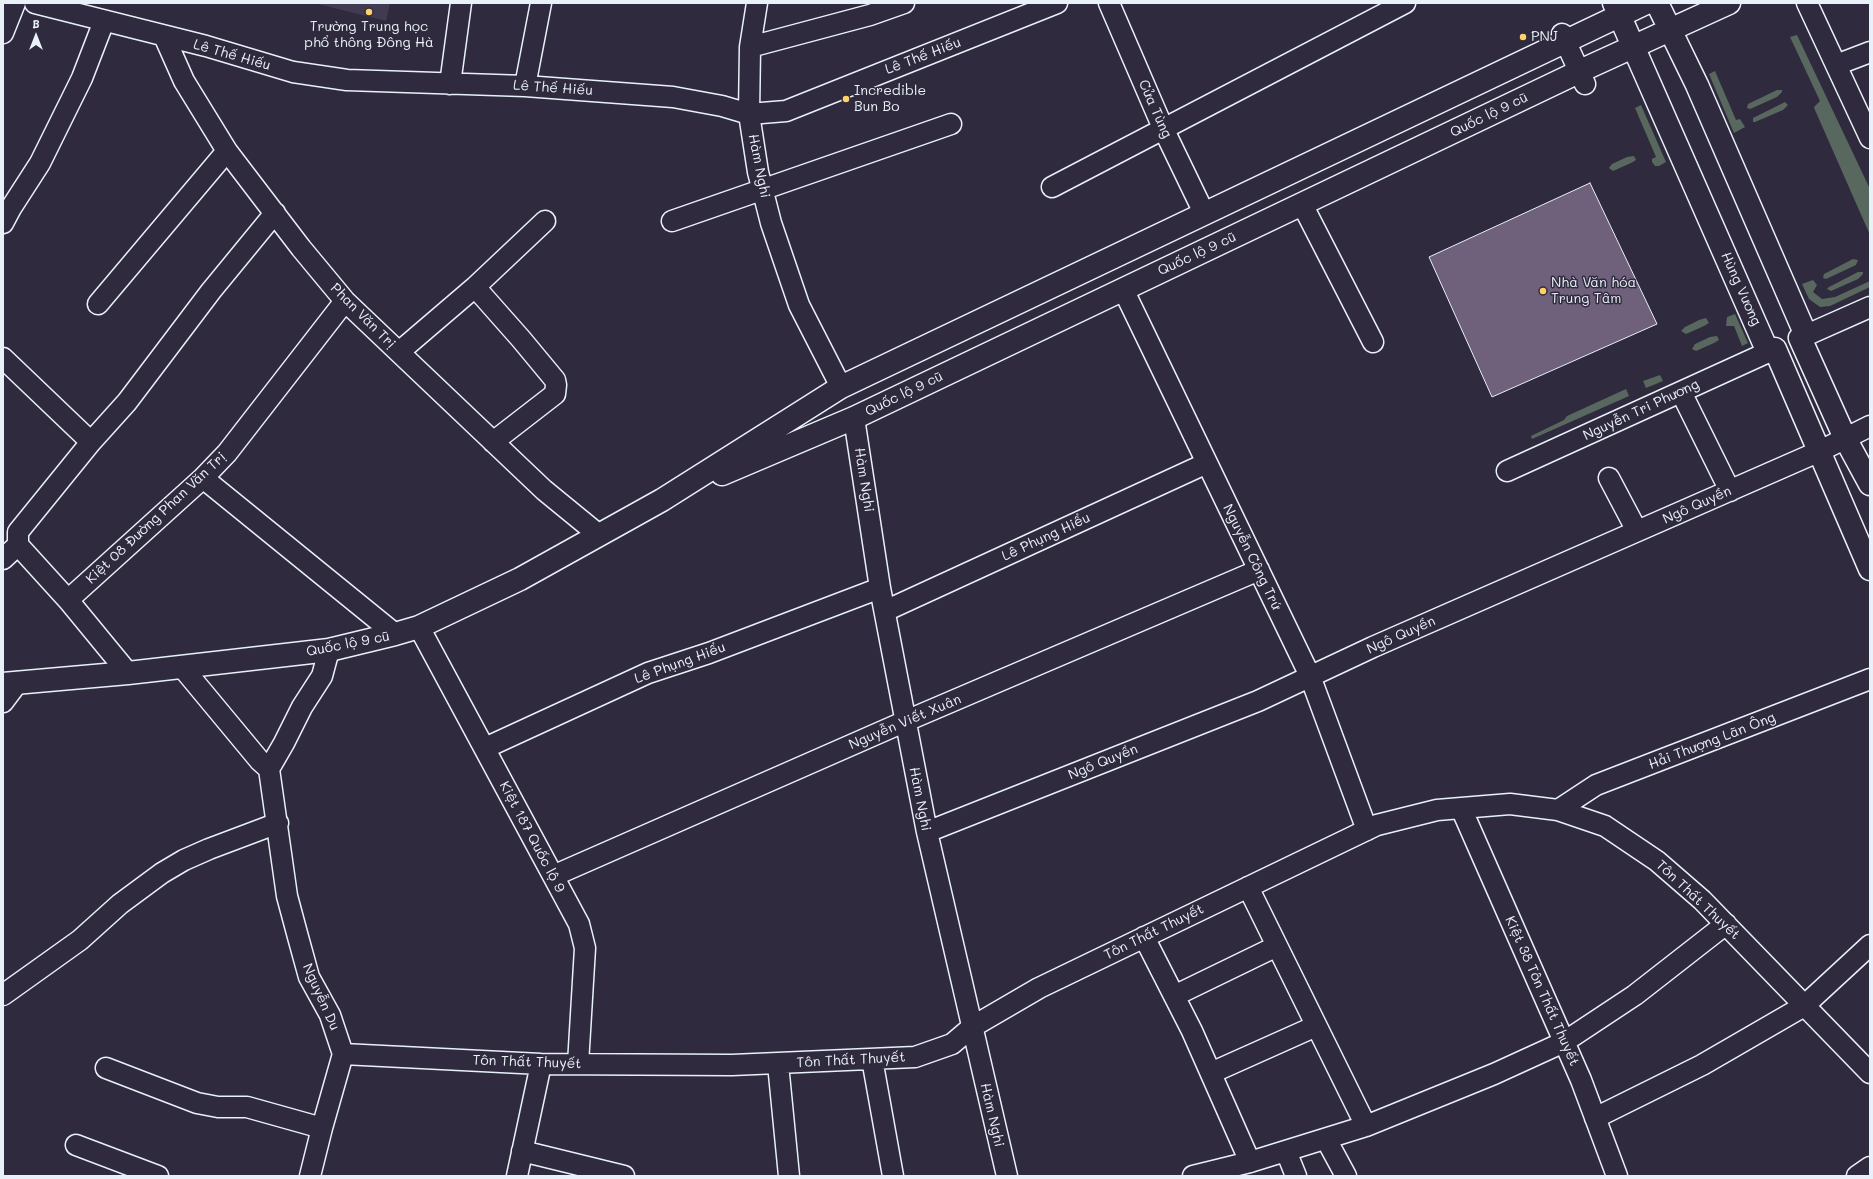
<!DOCTYPE html>
<html>
<head>
<meta charset="utf-8">
<style>
  body { margin:0 }
  #map { position:relative; width:1873px; height:1179px; overflow:hidden; background:#2f2a3d; font-family:Mali,sans-serif }
  canvas { display:block }
  .frame { position:absolute; inset:0; border:4px solid #e8f1f8; pointer-events:none }
  .north { position:absolute; left:16px; top:16px; width:40px; height:40px; -webkit-text-stroke:3px #2f2a3d; paint-order:stroke; rotate:0deg; font-size:11px; font-weight:700; line-height:16px; text-align:center; color:#e8f1f8 }
  .north::after { content:''; display:block; margin:auto; width:14px; height:18px; background:#e8f1f8; clip-path:polygon(50% 0,100% 100%,50% 72%,0 100%) }
</style>
</head>
<body>
<div id="map">
<canvas width="1873" height="1179"></canvas>
<div class="frame"></div>
<div class="north">B</div>
</div>
<script>
const context = document.querySelector('canvas').getContext('2d');
context.lineJoin = 'round';
function fill(path, color) { context.fillStyle = color; context.fill(path, 'evenodd'); }
const shape = rows => new Path2D(rows.map(r => 'M' + r).join(''));
function strokePath(path, color, width, dash) { context.strokeStyle = color; context.lineWidth = width; context.lineCap = dash ? 'butt' : 'round'; context.setLineDash(dash || []); context.stroke(path); }
function drawText(font, color, halo, rows, align = 'center') {
  context.font = font + ' Mali,sans-serif'; context.lineWidth = 3; context.setLineDash([]); context.textBaseline = 'middle'; context.strokeStyle = halo; context.fillStyle = color; for (const [text, x, y, turn = 0] of rows) {
    context.save(); context.translate(x, y); context.rotate((+turn || 0) * Math.PI / 180); context.textAlign = isNaN(turn) ? turn : align; if (halo) context.strokeText(text, 0, 0); context.fillText(text, 0, 0); context.restore();
  }
}
fill(shape([
  [314,3,390,3,386,21]
]), '#423a50');
fill(shape([
  [1797,35,1870,189,1870,235,1815,110,1814,107,1820,101,1790,37],
  [1715,71,1736,120,1740,119,1745,127,1734,133,1709,74],
  [1777,90,1782,90,1782,92,1777,97,1750,109,1747,108,1748,104],
  [1785,102,1788,105,1783,110,1755,122,1753,122,1753,118],
  [1641,105,1666,162,1659,166,1655,166,1652,162,1652,159,1656,157,1635,108],
  [1634,156,1636,160,1631,163,1613,171,1609,168,1612,164,1627,157],
  [1853,259,1858,260,1856,265,1826,279,1823,278,1824,274],
  [1858,272,1863,272,1863,274,1858,279,1831,291,1827,289,1829,287],
  [1813,280,1817,285,1813,292,1822,299,1835,297,1870,281,1870,287,1830,306,1820,307,1809,299,1802,284],
  [1735,314,1748,343,1742,346,1734,326,1726,326,1727,317],
  [1706,318,1709,323,1704,326,1686,334,1681,331,1685,327,1699,320],
  [1717,336,1719,340,1714,343,1696,351,1692,349,1695,344,1710,337],
  [1660,375,1663,381,1646,388,1643,381],
  [1626,389,1629,396,1532,439,1531,436,1564,420,1567,416]
]), '#59685f');
const building = shape([
  [1590,183,1657,324,1492,397,1429,257,1590,183]
]);
fill(building, '#6f607b');
strokePath(building, '#e8f1f8', 1);
const minor = shape([
  [35,3,206,46,293,72,347,80,525,86,673,97,722,106,749,114,786,111,1057,3],
  [757,3,750,47,749,114,758,172,771,223,799,305,841,387],
  [1109,3,1163,128,1204,213],
  [1807,3,1870,138],
  [3,33,15,3],
  [1562,34,1585,84],
  [164,36,184,81,227,151,301,248,345,301,544,490,599,535],
  [750,47,870,15,904,3],
  [1836,65,1870,52],
  [450,84,461,3],
  [525,86,541,3],
  [1052,187,1405,3],
  [1302,204,1373,342],
  [672,221,951,124],
  [3,223,11,208,40,163,82,78,104,21],
  [475,287,521,339,555,380,556,385,555,394,493,442],
  [1123,289,1310,676,1367,830],
  [98,304,227,151],
  [1800,338,1870,307],
  [399,352,475,287,545,221],
  [3,358,91,442],
  [1681,392,1730,491],
  [854,418,880,588,927,832,1007,1176],
  [1507,471,1775,349],
  [203,478,395,634],
  [1609,478,1637,531],
  [3,559,18,545],
  [68,600,203,478,227,453,345,301],
  [885,611,1207,463],
  [419,627,579,924,585,948,578,1064],
  [182,667,260,761,269,769,287,896,298,937,309,977,330,1015,343,1054,322,1128,310,1176],
  [128,673,68,600,18,545,18,532,91,442,127,402,211,291,275,213],
  [3,702,18,682],
  [485,748,648,673,709,653,880,588],
  [269,769,284,743,302,707,322,676,329,650],
  [1461,808,1581,1080,1617,1176],
  [1558,810,1596,785,1870,679],
  [927,832,1258,701,1373,647,1820,451,1870,426],
  [553,876,906,721,1259,570],
  [1248,887,1366,1126],
  [1144,937,1192,1031,1250,1162],
  [3,995,80,940,120,904,162,873,184,860,209,849,278,823],
  [1174,996,1277,946],
  [343,1054,541,1064,732,1065,915,1057,952,1044,972,1027,1039,988,1377,825,1437,810,1510,804,1558,810,1605,826,1657,861,1702,900,1870,1073],
  [872,1059,893,1176],
  [778,1064,789,1176],
  [106,1068,197,1103,218,1107,247,1107,322,1128],
  [1211,1073,1316,1026],
  [1595,1118,1702,1065,1804,1006,1870,945],
  [1326,1139,1346,1176],
  [76,1145,158,1176],
  [522,1151,624,1176],
  [1286,1151,1296,1176],
  [517,1176,541,1064],
  [1193,1176,1250,1162,1366,1126,1494,1074,1564,1042,1635,995,1726,924],
  [1857,1176,1870,1167]
]);
const major = shape([
  [1614,3,1767,350,1775,349,1870,569],
  [1657,3,1697,85,1805,333,1800,338,1845,438,1870,484],
  [722,474,854,418,1591,66,1729,3],
  [3,684,128,673,329,650,395,634,419,627,520,579,662,500,841,387,1646,3]
]);
strokePath(minor, '#e8f1f8', 23);
strokePath(major, '#e8f1f8', 25);
strokePath(minor, '#2f2a3d', 20);
strokePath(major, '#2f2a3d', 22);
for (const [x, y, r, color] of [
  [369,12,4,"#ffd166"],
  [1523,37,4,"#ffd166"],
  [846,99,4,"#ffd166"],
  [1543,291,4,"#ffd166"]
]) { const dot = new Path2D(); dot.arc(x, y, r, 0, 2 * Math.PI); context.fillStyle = color; context.fill(dot); strokePath(dot, '#2f2a3d', 1.5); }
drawText('14px', '#e8f1f8', '#2f2a3d', [
  ["Trường Trung học",369,27,"center"],
  ["phổ thông Đông Hà",369,43,"center"],
  ["PNJ",1531,37],
  ["Incredible",854,91],
  ["Bun Bo",854,107],
  ["Nhà Văn hóa",1551,283],
  ["Trung Tâm",1551,299]
], 'left');
drawText('14px', '#e8f1f8', '#2f2a3d', [
  ["Lê Thế Hiếu",232,55,16],
  ["Lê Thế Hiếu",923,56,-21],
  ["Lê Thế Hiếu",553,88,4],
  ["Cửa Tùng",1155,109,66],
  ["Quốc lộ 9 cũ",1489,115,-26],
  ["Hàm Nghi",759,166,79],
  ["Quốc lộ 9 cũ",1197,254,-25],
  ["Hùng Vương",1741,289,66],
  ["Phan Văn Trị",363,316,45],
  ["Quốc lộ 9 cũ",904,394,-26],
  ["Nguyễn Tri Phương",1641,410,-25],
  ["Hàm Nghi",864,480,81],
  ["Ngô Quyền",1697,505,-24],
  ["Kiệt 08 Đường Phan Văn Trị",156,518,-43],
  ["Lê Phụng Hiểu",1046,537,-25],
  ["Nguyễn Công Trứ",1252,557,64],
  ["Ngô Quyền",1401,635,-24],
  ["Quốc lộ 9 cũ",348,644,-11],
  ["Lê Phụng Hiểu",680,663,-20],
  ["Nguyễn Viết Xuân",905,722,-23],
  ["Hải Thượng Lãn Ông",1712,741,-21],
  ["Ngô Quyền",1103,762,-22],
  ["Hàm Nghi",920,799,79],
  ["Kiệt 187 Quốc lộ 9",532,837,62],
  ["Tôn Thất Thuyết",1698,900,43],
  ["Tôn Thất Thuyết",1154,932,-26],
  ["Kiệt 38 Tôn Thất Thuyết",1542,991,66],
  ["Nguyễn Du",321,997,66],
  ["Tôn Thất Thuyết",851,1060,-3],
  ["Tôn Thất Thuyết",527,1062,2],
  ["Hàm Nghi",992,1115,77]
]);
</script>
</body>
</html>
